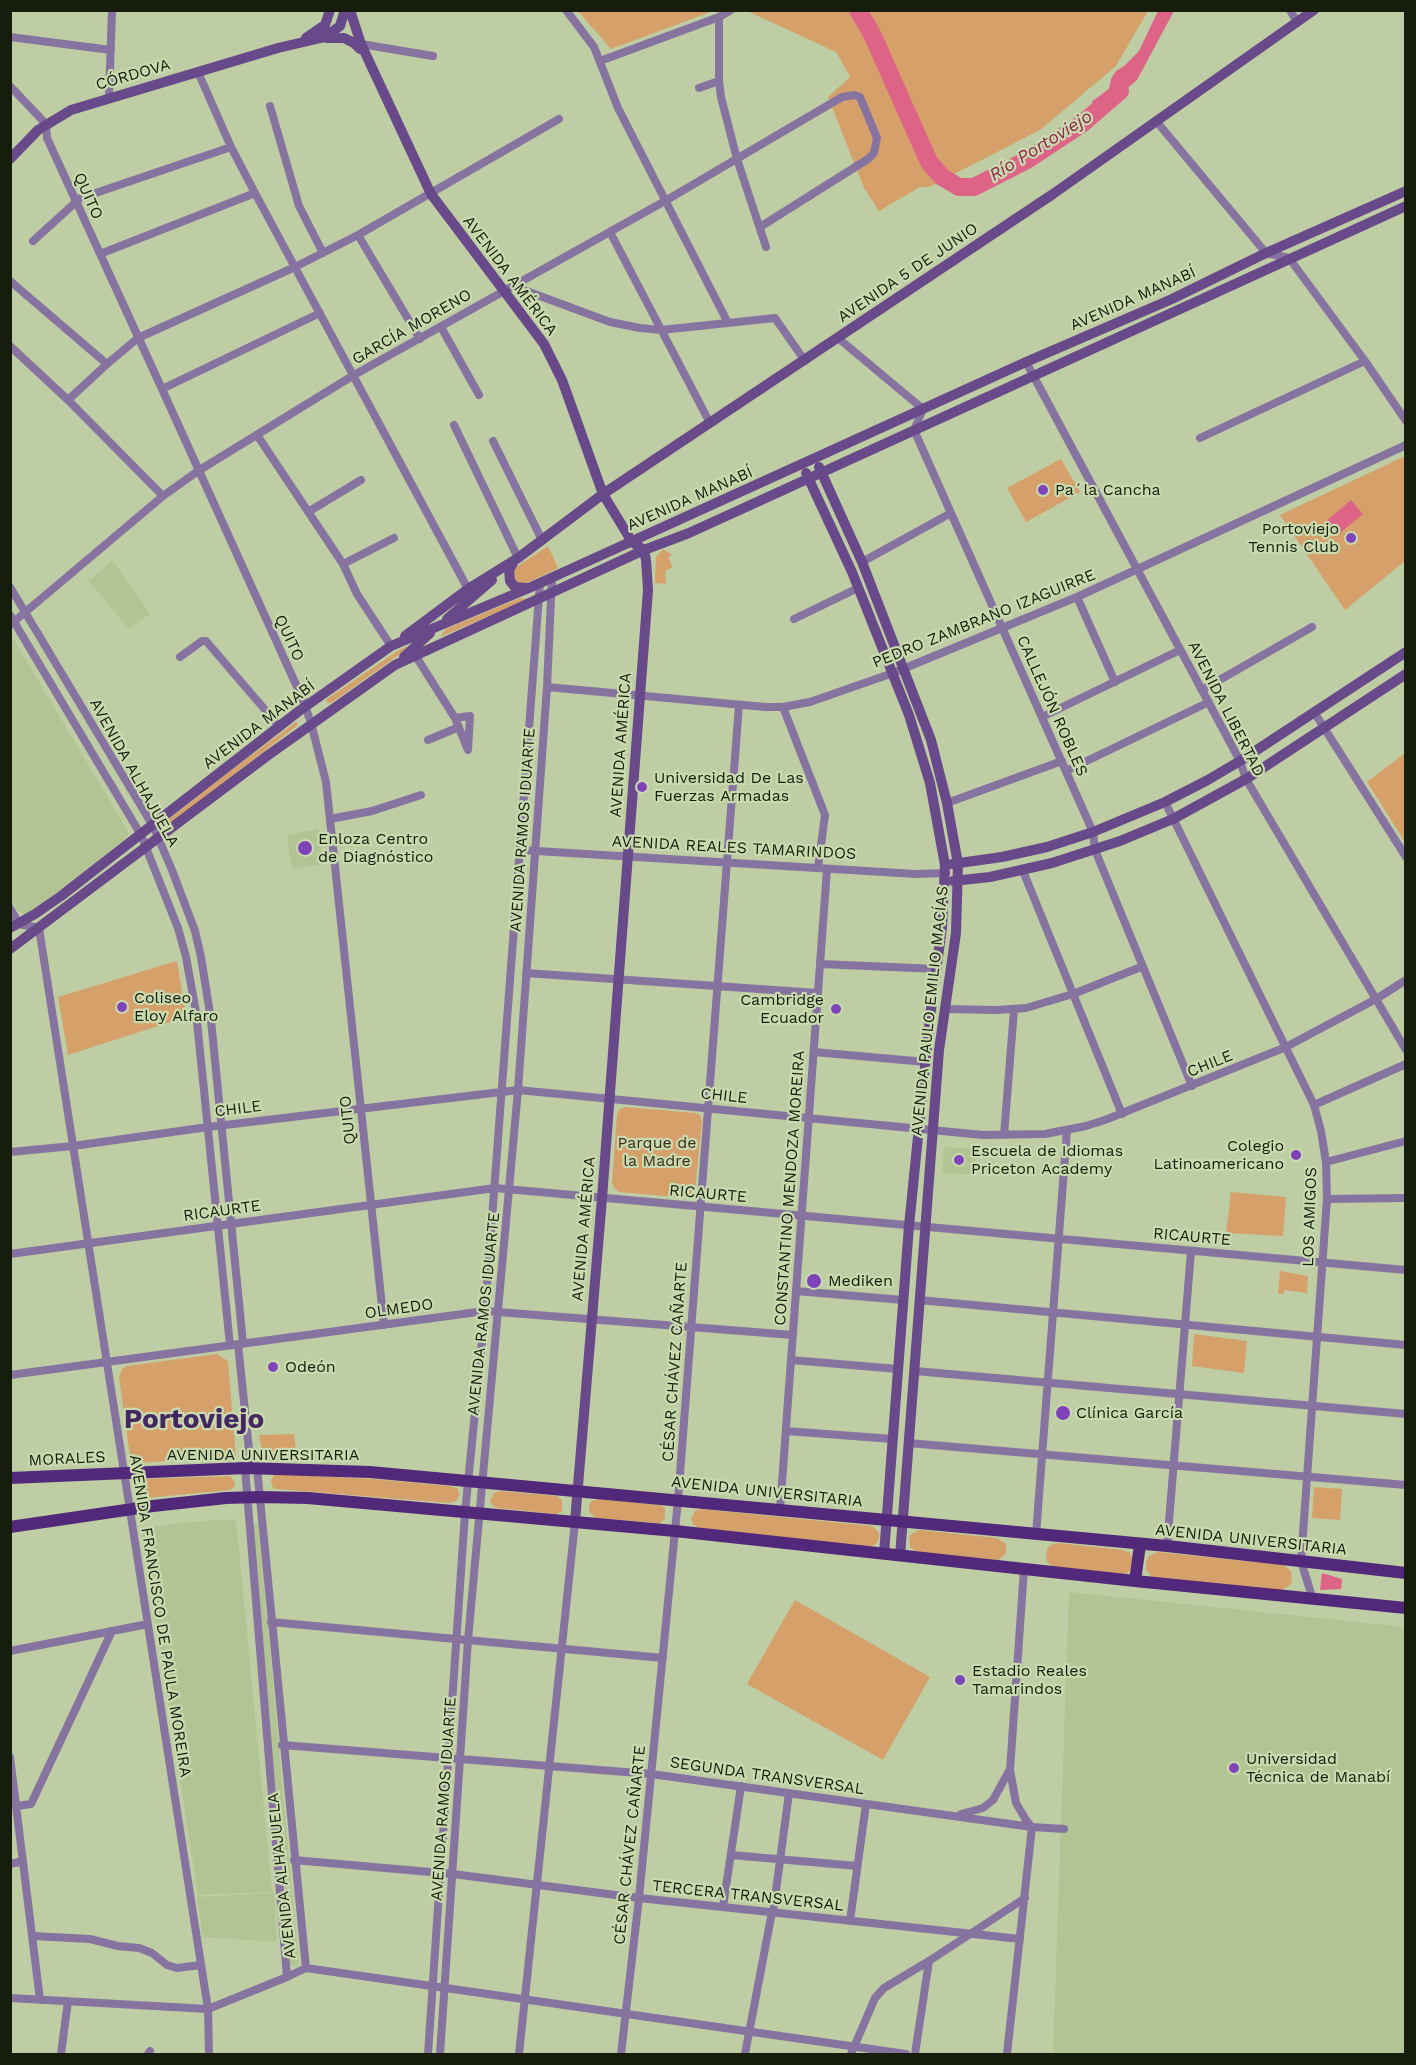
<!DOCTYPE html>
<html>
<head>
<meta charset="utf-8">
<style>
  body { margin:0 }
  #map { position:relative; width:1416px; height:2065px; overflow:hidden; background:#becda3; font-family:"Work Sans",sans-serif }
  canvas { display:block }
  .frame { position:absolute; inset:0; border:12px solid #171d0d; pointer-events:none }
</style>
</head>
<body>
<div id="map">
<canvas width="1416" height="2065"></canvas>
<div class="frame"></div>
</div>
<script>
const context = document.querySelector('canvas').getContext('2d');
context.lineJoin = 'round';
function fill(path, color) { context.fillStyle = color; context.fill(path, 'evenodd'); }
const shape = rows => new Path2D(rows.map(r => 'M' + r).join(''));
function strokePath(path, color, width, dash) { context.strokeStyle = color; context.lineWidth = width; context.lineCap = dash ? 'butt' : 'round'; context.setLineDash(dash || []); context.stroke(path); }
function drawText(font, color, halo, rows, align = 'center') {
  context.font = font + ' "Work Sans",sans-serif'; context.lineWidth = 4.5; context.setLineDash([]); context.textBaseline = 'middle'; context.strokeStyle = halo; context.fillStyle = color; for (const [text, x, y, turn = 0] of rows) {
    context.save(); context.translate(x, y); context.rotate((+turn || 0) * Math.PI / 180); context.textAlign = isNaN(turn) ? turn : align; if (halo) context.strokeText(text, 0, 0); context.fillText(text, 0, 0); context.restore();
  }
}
fill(shape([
  [112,560,150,614,129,629,89,581],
  [10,638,14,640,129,833,125,839,29,914,25,915,17,910,11,897],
  [318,829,322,854,318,855,319,865,292,870,287,835],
  [944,1147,975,1149,974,1175,942,1173],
  [236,1519,272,1892,198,1895,141,1528,188,1522],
  [248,1522,258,1523,299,1965,288,1966],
  [1069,1592,1405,1627,1405,2054,1053,2054],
  [274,1893,277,1941,260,1941,203,1937,197,1897]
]), '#b2c493');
fill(shape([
  [578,11,713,11,611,49],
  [747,11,1148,11,1116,66,1040,130,929,187,920,187,879,211,864,188,828,97,850,77,836,52],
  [1405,456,1405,561,1345,610,1280,515],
  [1061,459,1080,492,1026,522,1007,488],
  [548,546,558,568,525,584,517,584,512,571,515,568],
  [663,549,672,555,668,557,673,567,665,571,666,584,655,583,656,557],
  [520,598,528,599,440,637,446,629],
  [409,645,400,654,331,703,327,703,327,699,399,650],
  [296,722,298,725,162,830,159,830,162,825,229,772],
  [1405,753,1405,842,1367,782],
  [177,961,186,1017,68,1055,58,997],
  [626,1107,695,1113,700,1115,702,1121,695,1191,692,1196,687,1198,619,1192,614,1188,612,1183,617,1114,620,1109],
  [1231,1192,1286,1197,1283,1236,1226,1233],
  [1280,1271,1308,1276,1307,1293,1285,1290,1283,1294,1278,1294],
  [1194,1334,1247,1341,1244,1373,1192,1366],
  [217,1354,228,1361,236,1459,210,1460,204,1456,171,1458,167,1461,140,1463,134,1461,130,1456,119,1378,122,1369,127,1366],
  [294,1434,297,1458,263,1457,259,1435],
  [278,1474,373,1479,449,1486,457,1488,460,1495,456,1501,449,1503,277,1489,273,1488,271,1481,274,1475],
  [230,1476,235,1482,234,1487,230,1490,146,1498,139,1491,140,1483,145,1479],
  [1314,1487,1342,1489,1340,1520,1312,1518],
  [499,1491,557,1496,562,1500,562,1511,557,1514,497,1508,493,1506,490,1501,494,1493],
  [597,1499,660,1505,665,1508,665,1519,660,1523,595,1518,589,1511,589,1506,592,1501],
  [700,1509,872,1526,879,1533,879,1539,876,1544,869,1547,698,1528,693,1524,691,1519,695,1511],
  [919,1530,997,1538,1006,1544,1006,1553,999,1560,916,1552,910,1547,909,1538,911,1534],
  [1058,1543,1123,1550,1130,1553,1133,1560,1132,1566,1129,1572,1123,1575,1055,1568,1047,1562,1046,1555,1047,1549,1051,1545],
  [1158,1552,1283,1565,1291,1571,1292,1581,1289,1586,1280,1591,1154,1579,1146,1570,1146,1562,1149,1556],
  [795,1600,930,1677,883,1760,747,1684]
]), '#d6a06b');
fill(shape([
  [1158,11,1174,11,1137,80,1105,107,1091,102,1109,89,1111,79,1116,71,1124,66,1139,51],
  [1351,500,1363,514,1335,537,1324,523],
  [1322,1573,1342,1579,1341,1589,1320,1590]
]), '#de6487');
strokePath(shape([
  [858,10,872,34,929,162,942,177,959,187,974,187,1027,160,1083,123,1120,91]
]), '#de6487', 18);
strokePath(shape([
  [566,10,594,47,618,108,728,323],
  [731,10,719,17,719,81,721,97,737,159,766,247],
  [1290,10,1297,22],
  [10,37,111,50],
  [361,44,433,56],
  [600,61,719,17],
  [198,72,231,147,255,193,468,589],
  [10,86,46,124,47,138,162,389,303,700,311,723,326,782,384,1325],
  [699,88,719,81],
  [109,97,112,10],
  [270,106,299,206,323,253],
  [1157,122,1266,253,1289,258,1365,361,1406,421],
  [610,232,710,423],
  [358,235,420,339],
  [33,241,76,202,75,200,231,147],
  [100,254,255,193],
  [10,281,107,364],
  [513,286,610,322,640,328,661,330,775,318,805,361],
  [441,327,479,395],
  [838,338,923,409,914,430,1093,832,1095,850,1192,1086],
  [10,346,68,400,163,496],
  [1026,362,1240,761,1246,779,1406,1050],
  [162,389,320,313],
  [68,400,107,364,138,338,295,267,358,235,559,119],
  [454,425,518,558],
  [257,435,343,564,357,594,391,646],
  [1200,438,1365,361],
  [493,441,542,540],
  [308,512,361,480],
  [862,562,951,513],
  [343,564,394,538],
  [10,587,153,826,172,870,195,931,201,957,211,1020,243,1343],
  [1077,597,1115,682],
  [10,615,141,835,178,928,186,957,196,1012,230,1345],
  [794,619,858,588],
  [10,625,163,496,198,471,354,375,665,201,842,97,854,95,860,97,877,138,874,153,868,159,760,227],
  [415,655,455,718,468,750,470,716,455,718],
  [180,657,202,641,206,641,279,726],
  [547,687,765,707,783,707,810,702,893,673,1077,597,1406,445],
  [1202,690,1312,627],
  [783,707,825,815,818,868],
  [1314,712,1406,857],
  [1042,717,1180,650],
  [428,740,459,727],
  [1066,771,1209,702],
  [1165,802,1314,1105,1321,1131,1326,1162,1327,1199,1301,1561,1313,1600],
  [947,803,1062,761],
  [330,819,372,811,421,795],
  [520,850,916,874,946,873],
  [1023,871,1122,1114],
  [10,908,19,924,39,928,208,2009,209,2054],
  [820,964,937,969],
  [526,973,818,993],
  [945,1009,997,1010,1026,1008,1073,994,1141,967],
  [814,1052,926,1062],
  [1314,1105,1406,1064],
  [1004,1135,1014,1010],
  [10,1152,73,1146,208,1127,518,1090,983,1135,1045,1134,1086,1126,1105,1120,1286,1047,1376,999,1406,980],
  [1326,1162,1406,1141],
  [1327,1199,1406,1198],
  [10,1254,495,1188,1406,1270],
  [796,1291,903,1300],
  [919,1300,1406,1345],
  [238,1344,251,1469],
  [791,1360,898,1369],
  [915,1371,1406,1414],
  [10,1375,485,1311,793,1335],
  [786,1431,893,1439],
  [908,1443,1406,1485],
  [245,1468,287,1977],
  [257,1468,306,1968],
  [780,1510,827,869],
  [1036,1535,1067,1130],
  [1167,1546,1191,1251],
  [1024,1569,1010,1770,1016,1803,1026,1820,1032,1827],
  [271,1622,663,1658],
  [10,1651,148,1624],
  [282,1745,651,1774,1032,1827,1064,1829],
  [10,1757,40,2000],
  [17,1806,31,1804,112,1631],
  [961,1814,983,1808,993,1800,1009,1771],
  [731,1855,857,1866],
  [294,1860,453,1874,639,1898,1020,1939],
  [10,1864,23,1861],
  [723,1907,741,1786],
  [773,1913,789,1793],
  [850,1921,866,1804],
  [33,1936,90,1939,118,1946,139,1948,152,1953,167,1965,177,1968,201,1965],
  [306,1968,906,2054],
  [10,1998,208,2009,287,1977,306,1968],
  [61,2054,68,2001],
  [148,2054,150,2051],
  [428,2054,465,1513,485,1311,540,583],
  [440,2054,468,1640,518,1090,547,687,552,577],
  [519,2054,575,1522],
  [621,2054,639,1898,678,1500,739,705],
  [745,2054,772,1912],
  [851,2054,875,1998,884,1988,929,1961,1025,1898],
  [915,2054,929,1961],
  [1007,2054,1032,1827]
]), '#86739f', 8);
strokePath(shape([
  [350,10,361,44,431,194,544,344,562,380,603,494,632,542,644,550,646,560,648,590,640,696,602,1198,575,1522],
  [306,38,325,25,330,10],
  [326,38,344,38,354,43,360,49],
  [10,159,38,130,71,110,278,48,325,37,340,26,345,10],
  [819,467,862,562,931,740,947,803,958,864,956,933,939,1050,900,1556],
  [806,473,852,572,909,715,930,783,945,865,942,927,930,1017,909,1226,884,1554],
  [513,563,509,570,510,581,515,587,526,588],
  [447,619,492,580],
  [405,636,468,589,518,558,603,494,1053,194,1314,10],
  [404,657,430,633],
  [952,864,1002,857,1047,847,1093,832,1165,802,1206,781,1240,761,1406,652],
  [953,881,990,877,1052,863,1120,841,1173,819,1246,779,1406,674],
  [10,928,35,914,61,896,299,711,391,646,529,588,1026,362,1172,299,1266,253,1406,191],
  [10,949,267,756,395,665,644,550,689,533,1406,206]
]), '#68498a', 10);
strokePath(shape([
  [10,1478,245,1468,370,1472,1167,1546,1406,1573],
  [10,1527,153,1506,226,1498,259,1497,308,1498,675,1531,1135,1581,1406,1608],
  [1135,1581,1140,1545]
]), '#52297a', 12);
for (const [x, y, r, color] of [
  [1043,490,6,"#7f43b9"],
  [1351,538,6,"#7f43b9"],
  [642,787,6,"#7f43b9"],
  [305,848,8,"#7f43b9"],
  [122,1007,6,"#7f43b9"],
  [836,1009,6,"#7f43b9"],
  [1296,1155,6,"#7f43b9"],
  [959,1160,6,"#7f43b9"],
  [814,1281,8,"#7f43b9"],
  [273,1367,6,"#7f43b9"],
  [1063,1413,8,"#7f43b9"],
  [960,1680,6,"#7f43b9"],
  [1234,1768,6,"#7f43b9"]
]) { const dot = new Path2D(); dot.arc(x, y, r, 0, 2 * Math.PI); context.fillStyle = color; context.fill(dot); strokePath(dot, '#cadaaf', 2); }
drawText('16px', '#171d0d', '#cadaaf', [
  ["CÓRDOVA",133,75,-16],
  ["QUITO",88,196,66],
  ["AVENIDA 5 DE JUNIO",908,273,-34],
  ["AVENIDA AMÉRICA",510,276,53],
  ["AVENIDA MANABÍ",1133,299,-24],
  ["GARCÍA MORENO",412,327,-30],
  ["AVENIDA MANABÍ",690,499,-24],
  ["PEDRO ZAMBRANO IZAGUIRRE",984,619,-22],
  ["QUITO",289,638,65],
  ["CALLEJÓN ROBLES",1052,706,66],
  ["AVENIDA LIBERTAD",1226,709,63],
  ["AVENIDA MANABÍ",259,725,-37],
  ["AVENIDA AMÉRICA",621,745,-86],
  ["AVENIDA ALHAJUELA",134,773,61],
  ["AVENIDA RAMOS IDUARTE",523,830,-86],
  ["AVENIDA REALES TAMARINDOS",734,848,3],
  ["AVENIDA PAULO EMILIO MACÍAS",930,1011,-84],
  ["CHILE",1210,1064,-22],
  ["CHILE",724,1096,6],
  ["CHILE",238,1109,-7],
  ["QUITO",348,1120,-96],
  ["CONSTANTINO MENDOZA MOREIRA",790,1188,-86],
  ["RICAURTE",708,1194,5],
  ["RICAURTE",222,1211,-8],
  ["LOS AMIGOS",1310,1217,-88],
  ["AVENIDA AMÉRICA",584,1229,-85],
  ["RICAURTE",1192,1237,5],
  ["OLMEDO",399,1309,-8],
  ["AVENIDA RAMOS IDUARTE",484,1314,-84],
  ["CÉSAR CHÁVEZ CAÑARTE",675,1362,-86],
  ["AVENIDA UNIVERSITARIA",263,1455],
  ["MORALES",67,1459,-3],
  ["AVENIDA UNIVERSITARIA",767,1492,6],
  ["AVENIDA UNIVERSITARIA",1251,1540,6],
  ["AVENIDA FRANCISCO DE PAULA MOREIRA",160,1616,81],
  ["SEGUNDA TRANSVERSAL",767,1776,8],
  ["AVENIDA RAMOS IDUARTE",444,1799,-86],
  ["CÉSAR CHÁVEZ CAÑARTE",630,1845,-84],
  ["AVENIDA ALHAJUELA",282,1876,-96],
  ["TERCERA TRANSVERSAL",748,1896,6]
]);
drawText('16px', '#171d0d', '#cadaaf', [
  ["Pa´la Cancha",1055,490],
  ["Portoviejo",1339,529,"right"],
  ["Tennis Club",1339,547,"right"],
  ["Universidad De Las",654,778],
  ["Fuerzas Armadas",654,796],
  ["Enloza Centro",318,839],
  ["de Diagnóstico",318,857],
  ["Coliseo",134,998],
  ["Eloy Alfaro",134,1016],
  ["Cambridge",824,1000,"right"],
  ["Ecuador",824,1018,"right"],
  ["Colegio",1284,1146,"right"],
  ["Latinoamericano",1284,1164,"right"],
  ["Escuela de Idiomas",971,1151],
  ["Priceton Academy",971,1169],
  ["Mediken",828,1281],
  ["Odeón",285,1367],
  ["Clínica García",1076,1413],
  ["Estadio Reales",972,1671],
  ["Tamarindos",972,1689],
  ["Universidad",1246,1759],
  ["Técnica de Manabí",1246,1777]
], 'left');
drawText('16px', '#3c2b1a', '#cadaaf', [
  ["Parque de",657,1143],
  ["la Madre",657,1161]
]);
drawText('italic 18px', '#93254c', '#cadaaf', [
  ["Río Portoviejo",1041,146,-32]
]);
drawText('bold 28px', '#432760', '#cadaaf', [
  ["Portoviejo",194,1420]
]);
</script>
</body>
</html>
